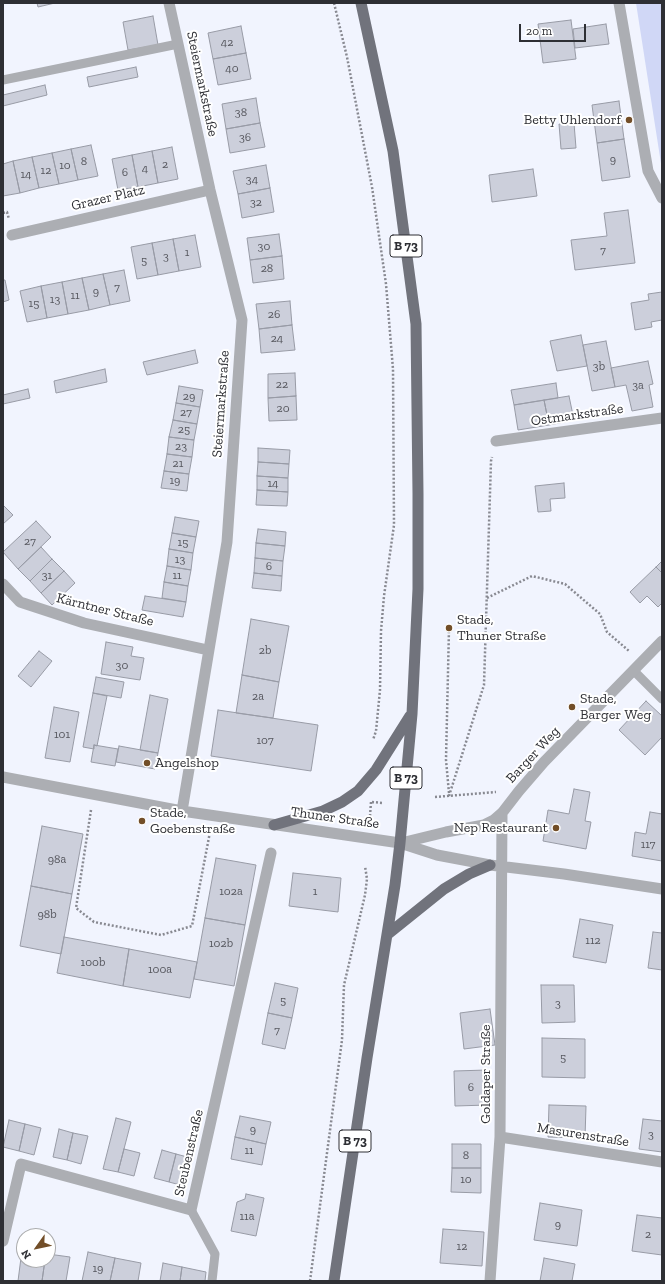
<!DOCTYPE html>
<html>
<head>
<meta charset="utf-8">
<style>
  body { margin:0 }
  #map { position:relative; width:665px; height:1284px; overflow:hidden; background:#f1f4fe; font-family:"Zilla Slab",serif }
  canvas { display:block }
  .frame { position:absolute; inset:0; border:4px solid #2e2f34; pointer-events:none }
  .north { position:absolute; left:16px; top:1228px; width:40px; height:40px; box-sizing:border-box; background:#fff; border:1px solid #abacae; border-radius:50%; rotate:237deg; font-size:11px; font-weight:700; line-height:16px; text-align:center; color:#2e2f34 }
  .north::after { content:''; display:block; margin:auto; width:14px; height:18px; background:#724e28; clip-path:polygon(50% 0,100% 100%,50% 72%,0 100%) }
  .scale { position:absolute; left:519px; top:24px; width:67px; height:18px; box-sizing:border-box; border:2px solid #2e2f34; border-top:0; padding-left:5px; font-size:12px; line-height:14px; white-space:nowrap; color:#2e2f34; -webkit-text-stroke:3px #fff; paint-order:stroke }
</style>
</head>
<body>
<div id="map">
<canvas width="665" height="1284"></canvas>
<div class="frame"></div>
<div class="north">N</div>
<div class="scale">20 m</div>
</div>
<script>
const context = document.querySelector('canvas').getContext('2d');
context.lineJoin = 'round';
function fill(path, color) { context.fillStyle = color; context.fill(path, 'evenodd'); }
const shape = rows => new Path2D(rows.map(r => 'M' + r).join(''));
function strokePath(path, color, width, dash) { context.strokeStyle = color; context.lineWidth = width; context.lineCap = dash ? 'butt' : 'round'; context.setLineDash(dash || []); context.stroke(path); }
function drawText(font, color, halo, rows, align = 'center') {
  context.font = font + ' "Zilla Slab",serif'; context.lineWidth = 4; context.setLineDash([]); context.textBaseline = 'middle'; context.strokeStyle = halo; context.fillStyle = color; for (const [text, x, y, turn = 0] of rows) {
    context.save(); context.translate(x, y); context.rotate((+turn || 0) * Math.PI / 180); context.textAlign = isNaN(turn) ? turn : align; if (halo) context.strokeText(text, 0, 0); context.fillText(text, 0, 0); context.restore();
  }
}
fill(shape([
  [636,3,662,3,662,170]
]), '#d0d7f6');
const building = shape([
  [37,3,55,3,38,7,37,3],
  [153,16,158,45,128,50,123,22,153,16],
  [571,20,576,59,543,63,538,24,571,20],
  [606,24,609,44,575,48,573,29,606,24],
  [241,26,246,53,213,59,208,33,241,26],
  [246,53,251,79,218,85,213,59,246,53],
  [136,67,138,77,89,87,87,77,136,67],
  [45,85,47,95,3,106,3,95,45,85],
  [256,98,260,123,226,129,222,104,256,98],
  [619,101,624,139,597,143,592,105,619,101],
  [260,123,265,147,230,153,226,129,260,123],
  [574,123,576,148,561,149,559,124,574,123],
  [624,139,630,177,602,181,597,143,624,139],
  [91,145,98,176,78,180,71,149,91,145],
  [172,147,178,179,158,183,152,151,172,147],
  [71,149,78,180,59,184,52,153,71,149],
  [152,151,158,183,138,187,132,155,152,151],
  [52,153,59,184,39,188,32,157,52,153],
  [132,155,138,187,118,190,112,159,132,155],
  [32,157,39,188,20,193,13,161,32,157],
  [13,161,20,193,3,196,3,164,13,161],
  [266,165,270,188,238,194,233,171,266,165],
  [533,169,537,196,492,202,489,175,533,169],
  [270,188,274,212,242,218,238,194,270,188],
  [628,210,635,263,575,270,571,240,607,236,604,213,628,210],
  [279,234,282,256,250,260,247,238,279,234],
  [195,235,201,267,179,271,173,239,195,235],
  [173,239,179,271,158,275,152,243,173,239],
  [152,243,158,275,137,279,131,247,152,243],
  [282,256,284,279,253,283,250,260,282,256],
  [124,270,130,301,110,305,103,274,124,270],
  [103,274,110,305,89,310,82,278,103,274],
  [82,278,89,310,68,314,62,282,82,278],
  [3,280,5,280,9,300,3,302,3,280],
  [62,282,68,314,47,318,41,286,62,282],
  [41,286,47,318,27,322,20,291,41,286],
  [662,292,662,320,651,322,652,327,635,330,631,303,649,300,648,294,662,292],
  [290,301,292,325,259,329,256,304,290,301],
  [292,325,295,350,261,353,259,329,292,325],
  [581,335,587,366,557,371,550,341,581,335],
  [606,341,615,387,592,391,583,345,606,341],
  [195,350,198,363,147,375,143,362,195,350],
  [648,361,653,384,649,385,653,407,632,411,626,385,615,387,611,368,648,361],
  [105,369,107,382,56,393,54,381,105,369],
  [295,373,296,396,268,398,268,374,295,373],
  [556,383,558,398,514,405,511,390,556,383],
  [179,386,203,390,200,407,176,403,179,386],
  [28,389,30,398,3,404,3,395,28,389],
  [296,396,297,420,269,421,268,398,296,396],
  [569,396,574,420,549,425,544,400,569,396],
  [544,400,549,425,518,430,514,405,544,400],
  [176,403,200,407,197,424,173,420,176,403],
  [173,420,197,424,194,440,169,437,173,420],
  [169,437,194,440,192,457,167,454,169,437],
  [258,448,290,450,289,464,258,462,258,448],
  [167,454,192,457,189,474,164,471,167,454],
  [258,462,289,464,288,478,257,476,258,462],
  [164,471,189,474,187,491,161,488,164,471],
  [257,476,288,478,288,492,257,490,257,476],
  [564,483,565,498,550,499,551,511,538,512,535,486,564,483],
  [257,490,288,492,287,506,256,505,257,490],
  [3,505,13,515,3,524,3,505],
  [175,517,199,521,196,537,172,533,175,517],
  [36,521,51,537,18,569,3,552,36,521],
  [258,529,286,532,285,546,256,543,258,529],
  [172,533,196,537,193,553,169,549,172,533],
  [256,543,285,546,283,561,255,558,256,543],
  [41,547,52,559,30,581,18,569,41,547],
  [169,549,193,553,191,570,167,566,169,549],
  [255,558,283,561,282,576,254,573,255,558],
  [52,559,64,571,41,593,30,581,52,559],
  [662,561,662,573,656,567,662,561],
  [167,566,191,570,188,586,164,582,167,566],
  [656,567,662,573,662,603,658,607,647,596,640,603,630,592,656,567],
  [64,571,75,583,52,605,41,593,64,571],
  [254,573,282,576,281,591,252,588,254,573],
  [164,582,188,586,186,602,162,598,164,582],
  [145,596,186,602,183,617,142,610,145,596],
  [251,619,289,626,279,682,242,675,251,619],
  [106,642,133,647,131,656,144,658,140,680,101,674,106,642],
  [39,651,52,661,31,687,18,676,39,651],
  [242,675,279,682,273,718,236,713,242,675],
  [96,677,124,682,121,698,93,693,96,677],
  [93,693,107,696,97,746,94,745,94,749,83,747,93,693],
  [150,695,168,699,158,753,140,750,150,695],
  [646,701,662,716,662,737,645,755,619,730,646,701],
  [54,707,79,712,70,762,45,758,54,707],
  [218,710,318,725,311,771,211,756,218,710],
  [94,745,118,749,115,766,91,762,94,745],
  [119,746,158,753,155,769,116,762,119,746],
  [574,789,590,792,585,821,591,822,586,849,543,841,548,810,569,814,574,789],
  [650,812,662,814,662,861,632,856,635,832,646,834,650,812],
  [42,826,83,834,72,894,31,886,42,826],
  [216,858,256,865,245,925,205,918,216,858],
  [293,873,341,878,338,912,289,906,293,873],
  [31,886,72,894,61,954,20,946,31,886],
  [205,918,245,925,234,986,194,979,205,918],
  [580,919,613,925,606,963,573,957,580,919],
  [653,932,662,933,662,970,648,968,653,932],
  [64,937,129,949,123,986,57,973,64,937],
  [129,949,197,962,190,998,123,986,129,949],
  [275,983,298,988,292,1018,268,1013,275,983],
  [541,985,574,985,575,1022,542,1023,541,985],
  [490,1009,495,1045,464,1049,460,1013,490,1009],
  [268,1013,292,1018,285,1049,262,1044,268,1013],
  [542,1038,585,1039,585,1078,542,1077,542,1038],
  [487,1070,488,1105,455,1106,454,1071,487,1070],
  [549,1105,586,1106,585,1138,548,1137,549,1105],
  [240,1116,271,1122,266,1144,235,1137,240,1116],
  [116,1118,131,1122,118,1172,103,1169,116,1118],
  [643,1119,662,1121,662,1152,639,1149,643,1119],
  [9,1120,25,1124,19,1151,3,1147,9,1120],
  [25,1124,41,1128,34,1155,19,1151,25,1124],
  [59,1129,73,1133,67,1160,53,1157,59,1129],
  [73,1133,88,1136,81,1164,67,1160,73,1133],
  [235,1137,266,1144,262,1165,231,1159,235,1137],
  [452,1144,481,1144,481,1168,452,1168,452,1144],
  [124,1149,140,1153,134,1176,118,1172,124,1149],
  [162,1150,176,1154,169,1182,154,1178,162,1150],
  [176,1154,191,1158,184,1186,169,1182,176,1154],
  [452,1168,481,1168,481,1193,451,1192,452,1168],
  [246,1194,264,1198,256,1236,231,1231,237,1202,245,1199,246,1194],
  [540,1203,582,1210,577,1246,534,1240,540,1203],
  [637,1215,662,1218,662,1255,632,1251,637,1215],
  [443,1229,484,1232,482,1266,440,1263,443,1229],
  [22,1250,24,1250,24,1260,45,1260,42,1281,18,1281,22,1250],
  [88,1252,115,1258,110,1281,82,1281,88,1252],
  [48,1254,70,1257,66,1281,42,1281,45,1260,48,1260,48,1254],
  [115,1258,141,1263,138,1281,110,1281,115,1258],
  [544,1258,575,1264,572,1281,540,1281,544,1258],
  [163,1263,182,1267,180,1281,160,1281,163,1263],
  [182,1267,206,1272,205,1281,180,1281,182,1267]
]);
fill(building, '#cccfdb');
strokePath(building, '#989ba6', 1);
strokePath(shape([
  [334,3,347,57,372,187,386,284,393,369,394,525,384,596,381,631,380,690,376,731,373,740],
  [3,213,7,212,9,219],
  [487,598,532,576,565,584,600,614,607,632,629,651],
  [449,793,446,760,449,628],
  [449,796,484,685,491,461,492,457],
  [435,797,496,792],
  [372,802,383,803],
  [91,810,76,908,94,922,161,935,192,926,210,832],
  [370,816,371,802],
  [310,1281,342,1040,344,985,365,895,367,879,365,866]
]), '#888991', 2.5, [2, 2]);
strokePath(shape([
  [3,80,178,44],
  [634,671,662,699],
  [191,1210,215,1254,212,1281]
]), '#acaeb3', 9);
strokePath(shape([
  [169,3,210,190,242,320,227,542,182,811],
  [619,3,648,171,662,198],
  [12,235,210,190],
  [496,441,662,418],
  [3,584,20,602,84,623,208,650],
  [3,777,182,811,400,843,437,855,490,865,564,874,662,889],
  [401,843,446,832,484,825,494,820,502,813,519,791,544,762,662,641],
  [500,1137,662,1162],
  [3,1241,21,1164,191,1210,271,853],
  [490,1281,500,1137,502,813]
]), '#acaeb3', 11);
strokePath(shape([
  [274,825,323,811,342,802,358,791,376,770,410,716],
  [388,934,444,889,469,874,490,865],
  [334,1281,367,1058,395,885,400,843,412,714,418,589,418,494,416,324,393,151,361,3]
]), '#71737c', 11);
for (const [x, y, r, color] of [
  [629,120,4,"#724e28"],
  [449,628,4,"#724e28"],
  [572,707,4,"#724e28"],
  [147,763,4,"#724e28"],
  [142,821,4,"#724e28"],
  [556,828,4,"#724e28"]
]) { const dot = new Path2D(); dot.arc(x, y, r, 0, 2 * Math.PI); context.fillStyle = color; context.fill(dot); strokePath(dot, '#fff', 1.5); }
drawText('12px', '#56575e', null, [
  ["42",227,43],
  ["40",232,69],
  ["38",241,113],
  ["36",245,138],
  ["9",613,160],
  ["8",84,162],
  ["2",165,165],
  ["10",65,166],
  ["4",145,169],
  ["12",46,171],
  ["6",125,173],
  ["14",26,175],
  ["34",252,180],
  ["32",256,203],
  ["30",264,247],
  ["7",603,251],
  ["1",187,253],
  ["3",166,257],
  ["5",144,261],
  ["28",267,269],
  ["7",117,288],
  ["9",96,292],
  ["11",75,296],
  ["13",55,300],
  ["15",34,304],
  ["26",274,315],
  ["24",277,339],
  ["3b",599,367],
  ["22",282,385],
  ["3a",638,386],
  ["29",189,397],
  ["20",283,409],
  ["27",186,413],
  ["25",184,430],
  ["23",181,447],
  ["21",178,464],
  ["19",175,481],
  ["14",273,484],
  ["27",30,542],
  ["15",183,543],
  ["13",180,560],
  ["6",269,567],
  ["31",47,576],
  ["11",177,576],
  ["2b",265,651],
  ["30",122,666],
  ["2a",258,697],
  ["101",62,735],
  ["107",265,741],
  ["117",648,845],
  ["98a",57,860],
  ["102a",231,892],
  ["1",315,892],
  ["98b",47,915],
  ["112",593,941],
  ["102b",221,944],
  ["100b",93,963],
  ["100a",160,970],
  ["5",283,1001],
  ["3",558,1004],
  ["7",277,1031],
  ["5",563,1058],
  ["6",471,1088],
  ["9",253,1130],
  ["3",651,1135],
  ["11",249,1151],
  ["8",466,1156],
  ["10",466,1180],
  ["11a",247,1217],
  ["9",558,1225],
  ["2",648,1235],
  ["12",462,1247],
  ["19",98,1269]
]);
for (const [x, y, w] of [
  [406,246,32],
  [406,778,32],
  [355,1141,32]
]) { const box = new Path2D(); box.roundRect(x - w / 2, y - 11, w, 22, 3); context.fillStyle = '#fff'; context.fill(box); strokePath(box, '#2e2f34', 1); }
drawText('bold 13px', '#2e2f34', null, [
  ["B 73",406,246],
  ["B 73",406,778],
  ["B 73",355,1141]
]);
drawText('14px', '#2e2f34', '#fff', [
  ["Steiermarkstraße",202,84,78],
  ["Grazer Platz",108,198,-13],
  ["Steiermarkstraße",221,404,-86],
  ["Ostmarkstraße",577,415,-8],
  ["Kärntner Straße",105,610,14],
  ["Barger Weg",533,755,-47],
  ["Thuner Straße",335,818,8],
  ["Goldaper Straße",486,1074,-90],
  ["Masurenstraße",583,1135,9],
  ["Steubenstraße",189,1153,-77]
]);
drawText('14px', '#2e2f34', '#fff', [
  ["Betty Uhlendorf",621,120,"right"],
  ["Stade,",457,620],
  ["Thuner Straße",457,636],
  ["Stade,",580,699],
  ["Barger Weg",580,715],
  ["Angelshop",155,763],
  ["Stade,",150,813],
  ["Goebenstraße",150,829],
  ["Nep Restaurant",548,828,"right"]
], 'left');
</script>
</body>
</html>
